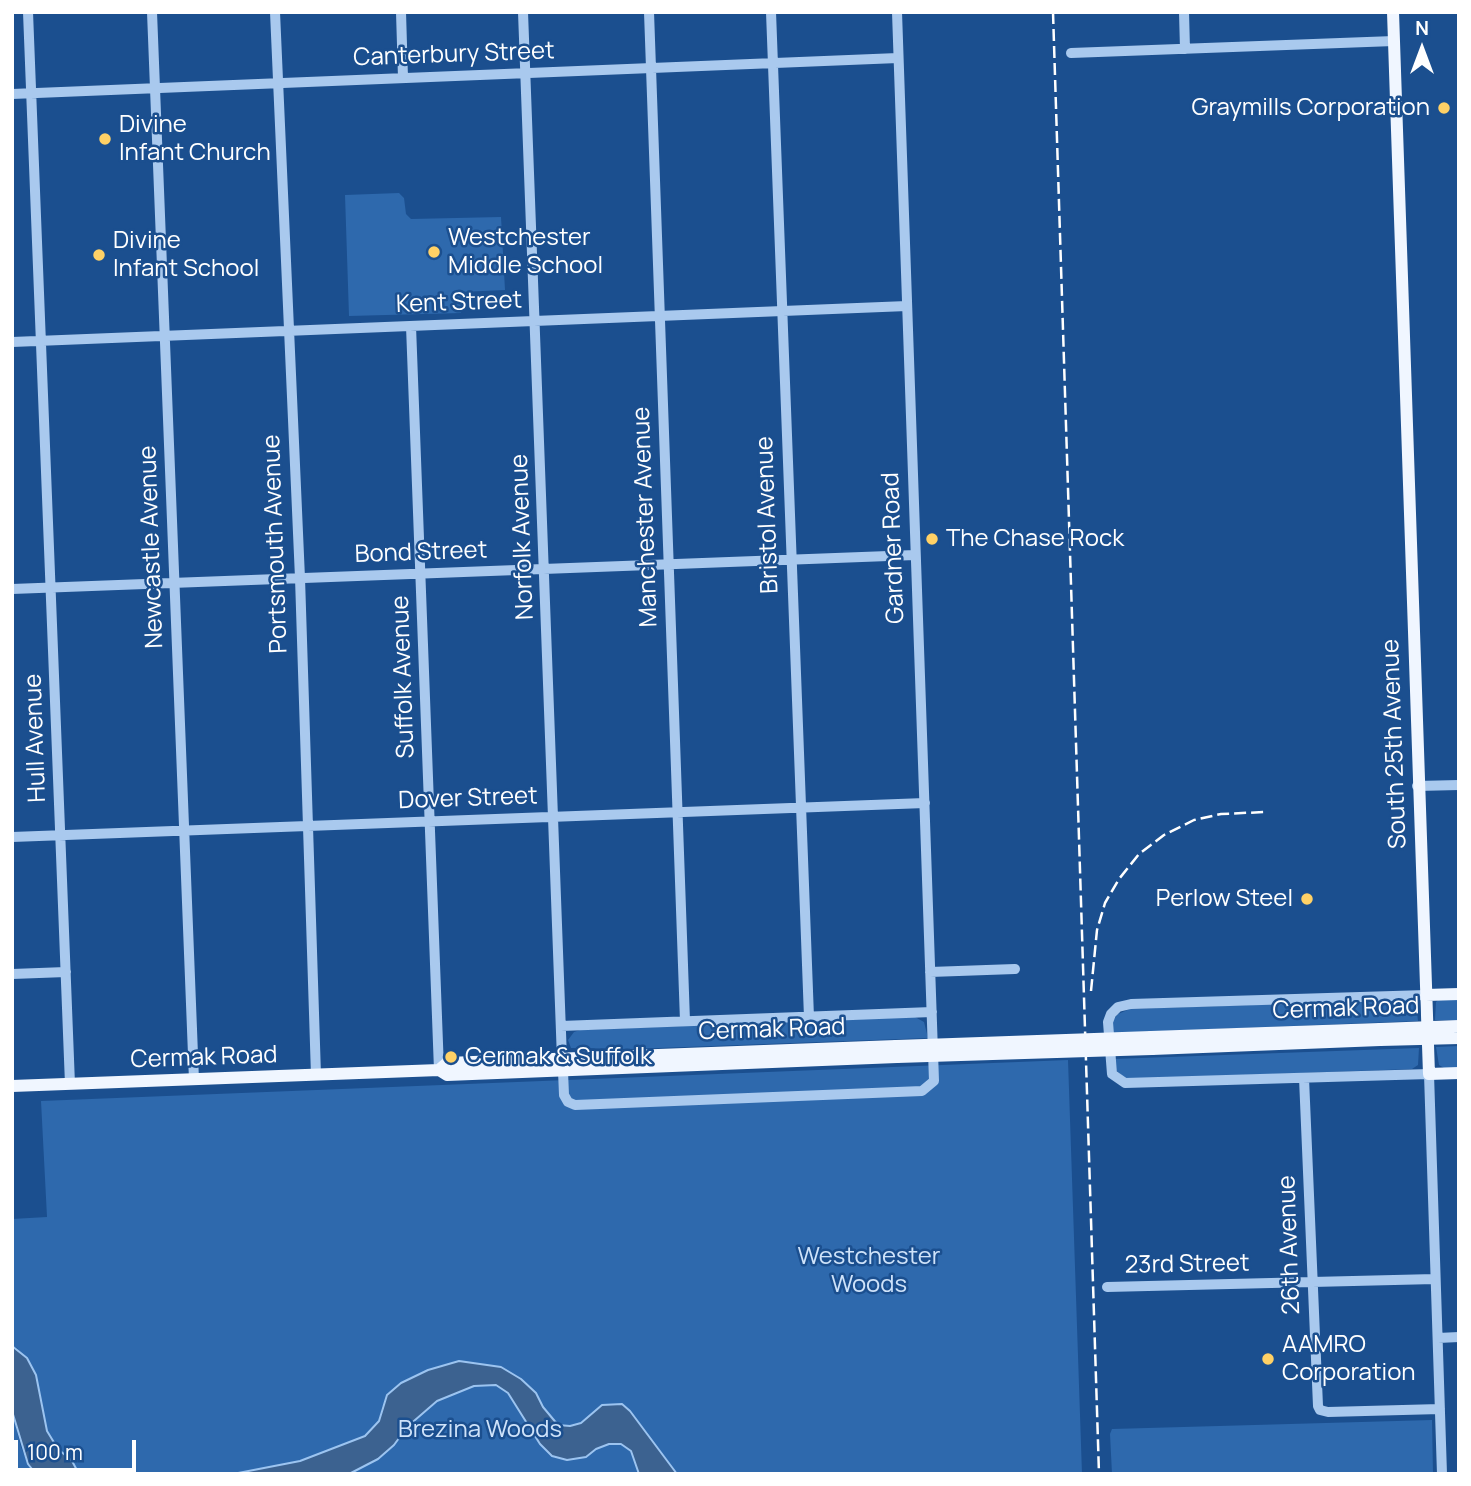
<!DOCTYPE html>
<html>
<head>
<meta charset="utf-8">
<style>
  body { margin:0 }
  #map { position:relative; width:1471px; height:1486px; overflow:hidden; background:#1b4f8f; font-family:Manrope,sans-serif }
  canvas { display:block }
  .frame { position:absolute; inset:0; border:14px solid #fff; pointer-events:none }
  .north { position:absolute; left:1387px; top:14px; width:70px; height:70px; -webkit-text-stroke:5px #1b4f8f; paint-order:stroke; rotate:0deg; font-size:19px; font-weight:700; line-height:28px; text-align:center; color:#fff }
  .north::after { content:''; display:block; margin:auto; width:24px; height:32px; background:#fff; clip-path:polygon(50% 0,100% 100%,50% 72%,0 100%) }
  .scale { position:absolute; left:14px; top:1440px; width:122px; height:32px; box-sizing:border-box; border:4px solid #fff; border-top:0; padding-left:9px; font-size:21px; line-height:24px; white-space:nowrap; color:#fff; -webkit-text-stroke:5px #1b4f8f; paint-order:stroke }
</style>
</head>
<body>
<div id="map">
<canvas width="1471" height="1486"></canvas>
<div class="frame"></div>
<div class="north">N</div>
<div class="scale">100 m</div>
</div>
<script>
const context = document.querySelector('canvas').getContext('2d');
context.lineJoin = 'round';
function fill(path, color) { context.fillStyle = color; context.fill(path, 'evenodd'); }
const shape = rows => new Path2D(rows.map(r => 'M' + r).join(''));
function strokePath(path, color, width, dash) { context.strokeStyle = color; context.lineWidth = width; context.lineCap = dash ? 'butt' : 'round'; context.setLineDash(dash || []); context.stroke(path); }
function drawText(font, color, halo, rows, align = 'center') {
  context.font = font + ' Manrope,sans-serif'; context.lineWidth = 5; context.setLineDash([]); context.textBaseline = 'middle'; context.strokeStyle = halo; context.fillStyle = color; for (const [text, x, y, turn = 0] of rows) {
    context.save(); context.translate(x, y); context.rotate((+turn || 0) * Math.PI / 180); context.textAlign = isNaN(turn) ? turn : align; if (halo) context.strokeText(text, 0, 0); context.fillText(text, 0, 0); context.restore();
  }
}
fill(shape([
  [399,193,404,198,406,214,411,219,501,217,505,290,460,292,461,313,349,316,345,195],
  [1459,998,1459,1020,1435,1020,1436,1002,1439,999],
  [1409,1000,1416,1003,1418,1021,1112,1033,1113,1020,1118,1014,1130,1009],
  [915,1017,924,1022,928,1038,632,1049,571,1048,568,1040,574,1032,580,1030],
  [1459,1046,1459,1068,1444,1068,1439,1065,1436,1047],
  [1419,1048,1418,1065,1412,1069,1134,1079,1125,1079,1116,1070,1113,1059],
  [1068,1060,1082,1474,677,1474,630,1411,602,1405,581,1423,570,1426,558,1425,543,1407,536,1393,459,1361,428,1370,401,1383,382,1407,379,1420,365,1436,300,1461,233,1474,79,1474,72,1461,58,1449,47,1431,36,1375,17,1348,12,1346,12,1219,47,1217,41,1101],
  [496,1385,508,1393,522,1413,586,1457,596,1449,609,1444,621,1444,631,1451,639,1474,349,1474,378,1459,394,1445,407,1427,437,1401,474,1386],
  [12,1411,21,1447,28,1464,36,1474,12,1474],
  [1432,1420,1433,1474,1112,1474,1110,1434,1112,1429]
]), '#2e69ad');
const water = shape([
  [12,1346,27,1358,36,1375,47,1431,58,1449,72,1461,79,1474,36,1474,28,1464,12,1411,12,1346],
  [459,1361,501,1367,521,1379,536,1393,543,1407,558,1425,570,1426,581,1423,602,1405,622,1404,630,1411,677,1474,639,1474,631,1451,621,1444,609,1444,596,1449,586,1457,567,1460,552,1456,540,1444,508,1393,496,1385,474,1386,437,1401,407,1427,394,1445,378,1459,349,1474,233,1474,300,1461,365,1436,379,1421,387,1395,401,1383,428,1370,459,1361]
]);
fill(water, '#3c6290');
strokePath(water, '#9cc4f0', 2);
strokePath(shape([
  [28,12,70,1084],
  [152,12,194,1080],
  [275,12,300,578,316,1075],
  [401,12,403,78],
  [523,12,562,1059],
  [649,12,685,1021],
  [771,12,809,1017],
  [1184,12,1185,49],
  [1071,53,1394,41],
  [12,94,898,58],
  [411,326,439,1070],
  [12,342,907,306],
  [12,589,915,555],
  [1417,786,1459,785],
  [12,837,925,803],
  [930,972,1015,969],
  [12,974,66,972],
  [1426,995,1131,1004,1118,1007,1111,1014,1108,1022,1112,1074,1125,1083,1429,1074,1442,1474],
  [561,1026,932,1012],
  [563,1071,564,1095,568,1102,575,1105,922,1091,934,1081,897,12],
  [1304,1078,1318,1406,1320,1410,1328,1412,1440,1409],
  [1107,1287,1435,1279],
  [1438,1338,1459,1337]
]), '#a9c9ee', 10);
strokePath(shape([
  [1393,12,1429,1074,1459,1073],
  [1426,995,1459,994],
  [1151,1037,1380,1029],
  [1152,1049,1380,1040],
  [439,1070,447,1063,896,1046],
  [12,1086,439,1070,447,1075,897,1057]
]), '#f0f6ff', 12);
strokePath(shape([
  [1053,12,1099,1474],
  [1091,991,1097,930,1105,903,1119,879,1139,854,1164,835,1194,820,1221,814,1265,812]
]), '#fff', 2.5, [12, 5]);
strokePath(shape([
  [1380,1029,1459,1026],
  [1380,1040,1459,1038],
  [896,1046,1151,1037],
  [897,1057,1152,1049]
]), '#f0f6ff', 12);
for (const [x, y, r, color] of [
  [1444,108,7,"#ffd166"],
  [105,139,7,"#ffd166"],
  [434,252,7,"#ffd166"],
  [99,255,7,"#ffd166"],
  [932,539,7,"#ffd166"],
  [1307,899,7,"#ffd166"],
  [451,1057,7,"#ffd166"],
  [1268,1359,7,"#ffd166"]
]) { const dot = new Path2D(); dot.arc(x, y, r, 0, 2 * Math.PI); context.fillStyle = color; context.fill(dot); strokePath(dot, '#1b4f8f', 2.5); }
drawText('24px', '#fff', '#1b4f8f', [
  ["Canterbury Street",454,55,-2],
  ["Kent Street",459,303,-2],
  ["Bristol Avenue",768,515,-92],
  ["Manchester Avenue",646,517,-92],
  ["Norfolk Avenue",523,537,-92],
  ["Portsmouth Avenue",276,544,-92],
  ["Newcastle Avenue",152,547,-92],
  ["Gardner Road",894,548,-92],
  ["Bond Street",421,553,-2],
  ["Suffolk Avenue",404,677,-92],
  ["Hull Avenue",36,738,-92],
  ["South 25th Avenue",1395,744,-92],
  ["Dover Street",468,799,-2],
  ["Cermak Road",1346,1009,-2],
  ["Cermak Road",772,1030,-2],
  ["Cermak Road",204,1058,-2],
  ["26th Avenue",1290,1245,-92],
  ["23rd Street",1187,1265,-1]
]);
drawText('24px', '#fff', '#1b4f8f', [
  ["Graymills Corporation",1430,108,"right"],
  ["Divine",119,125],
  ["Infant Church",119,153],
  ["Westchester",448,238],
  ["Middle School",448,266],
  ["Divine",113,241],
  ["Infant School",113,269],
  ["The Chase Rock",946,539],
  ["Perlow Steel",1293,899,"right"],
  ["Cermak & Suffolk",465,1057],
  ["AAMRO",1282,1345],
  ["Corporation",1282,1373]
], 'left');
drawText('24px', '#cfe3fa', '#1b4f8f', [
  ["Westchester",869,1257],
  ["Woods",869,1285],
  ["Brezina Woods",480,1430]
]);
</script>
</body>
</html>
